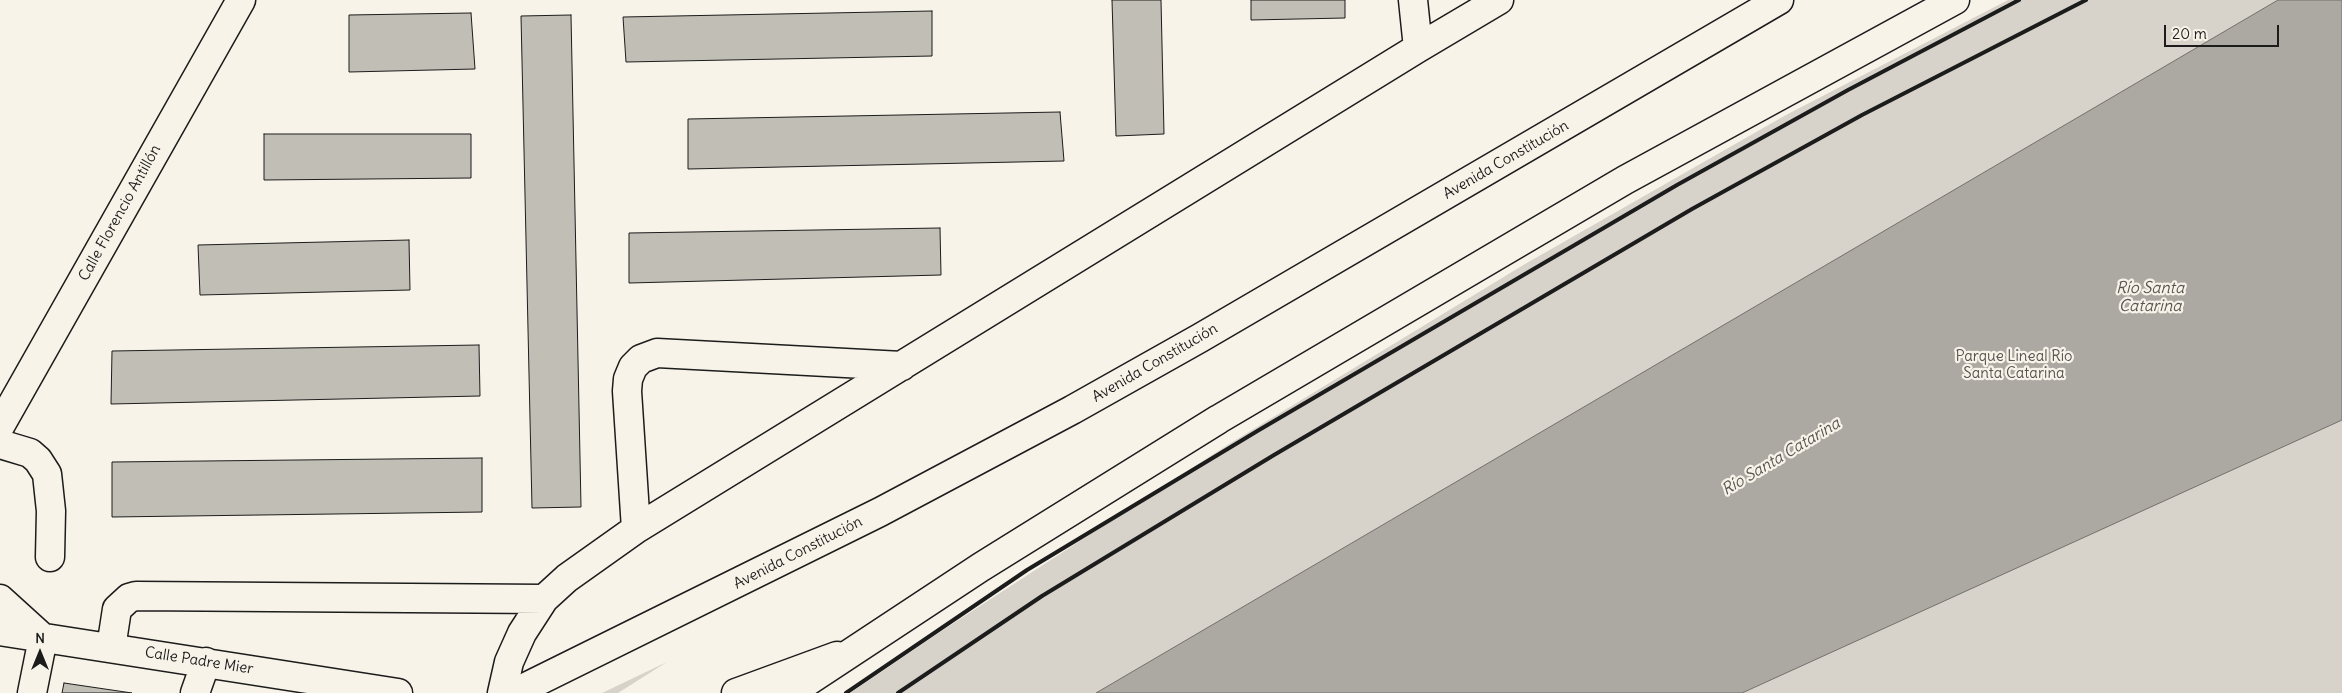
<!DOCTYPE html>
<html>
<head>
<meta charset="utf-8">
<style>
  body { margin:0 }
  #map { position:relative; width:2342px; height:693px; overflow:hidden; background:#f7f3e8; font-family:Delius,sans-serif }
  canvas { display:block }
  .north { position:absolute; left:15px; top:628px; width:50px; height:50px; -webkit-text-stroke:4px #f7f3e8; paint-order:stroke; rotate:0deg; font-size:14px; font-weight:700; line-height:20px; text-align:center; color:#1c1c1c }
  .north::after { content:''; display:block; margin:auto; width:18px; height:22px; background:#1c1c1c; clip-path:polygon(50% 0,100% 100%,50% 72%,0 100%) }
  .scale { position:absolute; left:2164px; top:25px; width:115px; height:22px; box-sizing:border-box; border:2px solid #1c1c1c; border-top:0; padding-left:6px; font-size:15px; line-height:18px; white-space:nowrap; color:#1c1c1c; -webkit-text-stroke:4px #f7f3e8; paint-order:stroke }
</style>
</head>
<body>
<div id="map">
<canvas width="2342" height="693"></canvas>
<div class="north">N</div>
<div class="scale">20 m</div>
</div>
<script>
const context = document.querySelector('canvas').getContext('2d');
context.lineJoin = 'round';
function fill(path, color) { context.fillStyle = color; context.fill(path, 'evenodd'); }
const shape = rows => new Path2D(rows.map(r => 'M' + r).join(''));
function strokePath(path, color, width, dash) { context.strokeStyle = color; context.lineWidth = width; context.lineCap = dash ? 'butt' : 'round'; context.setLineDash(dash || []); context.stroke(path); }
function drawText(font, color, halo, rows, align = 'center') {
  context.font = font + ' Delius,sans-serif'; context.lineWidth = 4.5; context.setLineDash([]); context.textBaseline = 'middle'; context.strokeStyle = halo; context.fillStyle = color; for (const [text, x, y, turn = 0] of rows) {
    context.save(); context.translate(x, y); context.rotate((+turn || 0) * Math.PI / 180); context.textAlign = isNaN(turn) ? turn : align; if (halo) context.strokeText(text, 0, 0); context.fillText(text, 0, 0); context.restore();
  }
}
fill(shape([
  [2008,0,2342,0,2342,693,850,693,943,630,1229,444,1525,264,1786,115],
  [667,662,618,693,602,693]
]), '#d7d3cb');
const water = shape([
  [2278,0,2342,0,2342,420,1742,693,1096,693,2278,0]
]);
fill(water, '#aca9a2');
strokePath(water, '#72716c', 1);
const building = shape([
  [1112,0,1161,0,1164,134,1116,136,1112,0],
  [1251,0,1345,0,1345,18,1251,20,1251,0],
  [932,11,932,56,626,62,623,17,932,11],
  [471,13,475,69,349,72,349,15,471,13],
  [571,15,581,507,532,508,521,16,571,15],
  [1060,112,1064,161,688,169,688,119,1060,112],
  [264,134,471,134,471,178,264,180,264,134],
  [940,228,941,275,629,283,629,233,940,228],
  [409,240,410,290,200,295,198,245,409,240],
  [479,345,480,396,111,404,112,351,479,345],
  [482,458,482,512,112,517,112,462,482,458],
  [64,683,132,693,62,693,64,683]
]);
fill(building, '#c0beb5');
strokePath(building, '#1c1c1c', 1);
const minor = shape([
  [1413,0,1418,48],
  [0,426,241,0],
  [0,444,30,453,38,460,47,474,51,511,50,557],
  [636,529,627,391,628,379,633,367,641,359,657,353,902,366],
  [0,599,43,638,32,693],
  [0,631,398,693],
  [111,648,117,609,129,598,136,596,544,599],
  [195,693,206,662],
  [502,693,509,662,522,633,544,599,567,578,636,529,1418,48,1499,0],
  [736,693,837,656]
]);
const highway = shape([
  [514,693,880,512,1072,410,1200,338,1779,0],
  [790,693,981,567,1219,419,1625,180,1955,0]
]);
strokePath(minor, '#1c1c1c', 31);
strokePath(highway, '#1c1c1c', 31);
strokePath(minor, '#f7f3e8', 28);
strokePath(highway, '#f7f3e8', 28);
strokePath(shape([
  [846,693,1027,570,1259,430,1677,185,1848,90,2019,0],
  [898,693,1042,596,1274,455,1692,209,1862,115,2086,0]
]), '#1c1c1c', 4);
drawText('15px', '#1c1c1c', '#f7f3e8', [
  ["Avenida Constitución",1506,160,-30],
  ["Calle Florencio Antillón",120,213,-61],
  ["Avenida Constitución",1155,363,-30],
  ["Avenida Constitución",798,553,-27],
  ["Calle Padre Mier",199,661,9]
]);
drawText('15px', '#545351', '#f7f3e8', [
  ["Parque Lineal Río",2014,357],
  ["Santa Catarina",2014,374]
]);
drawText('italic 16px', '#565452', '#f7f3e8', [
  ["Río Santa",2150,288],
  ["Catarina",2150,306],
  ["Río Santa Catarina",1781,457,-31]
]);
</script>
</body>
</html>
